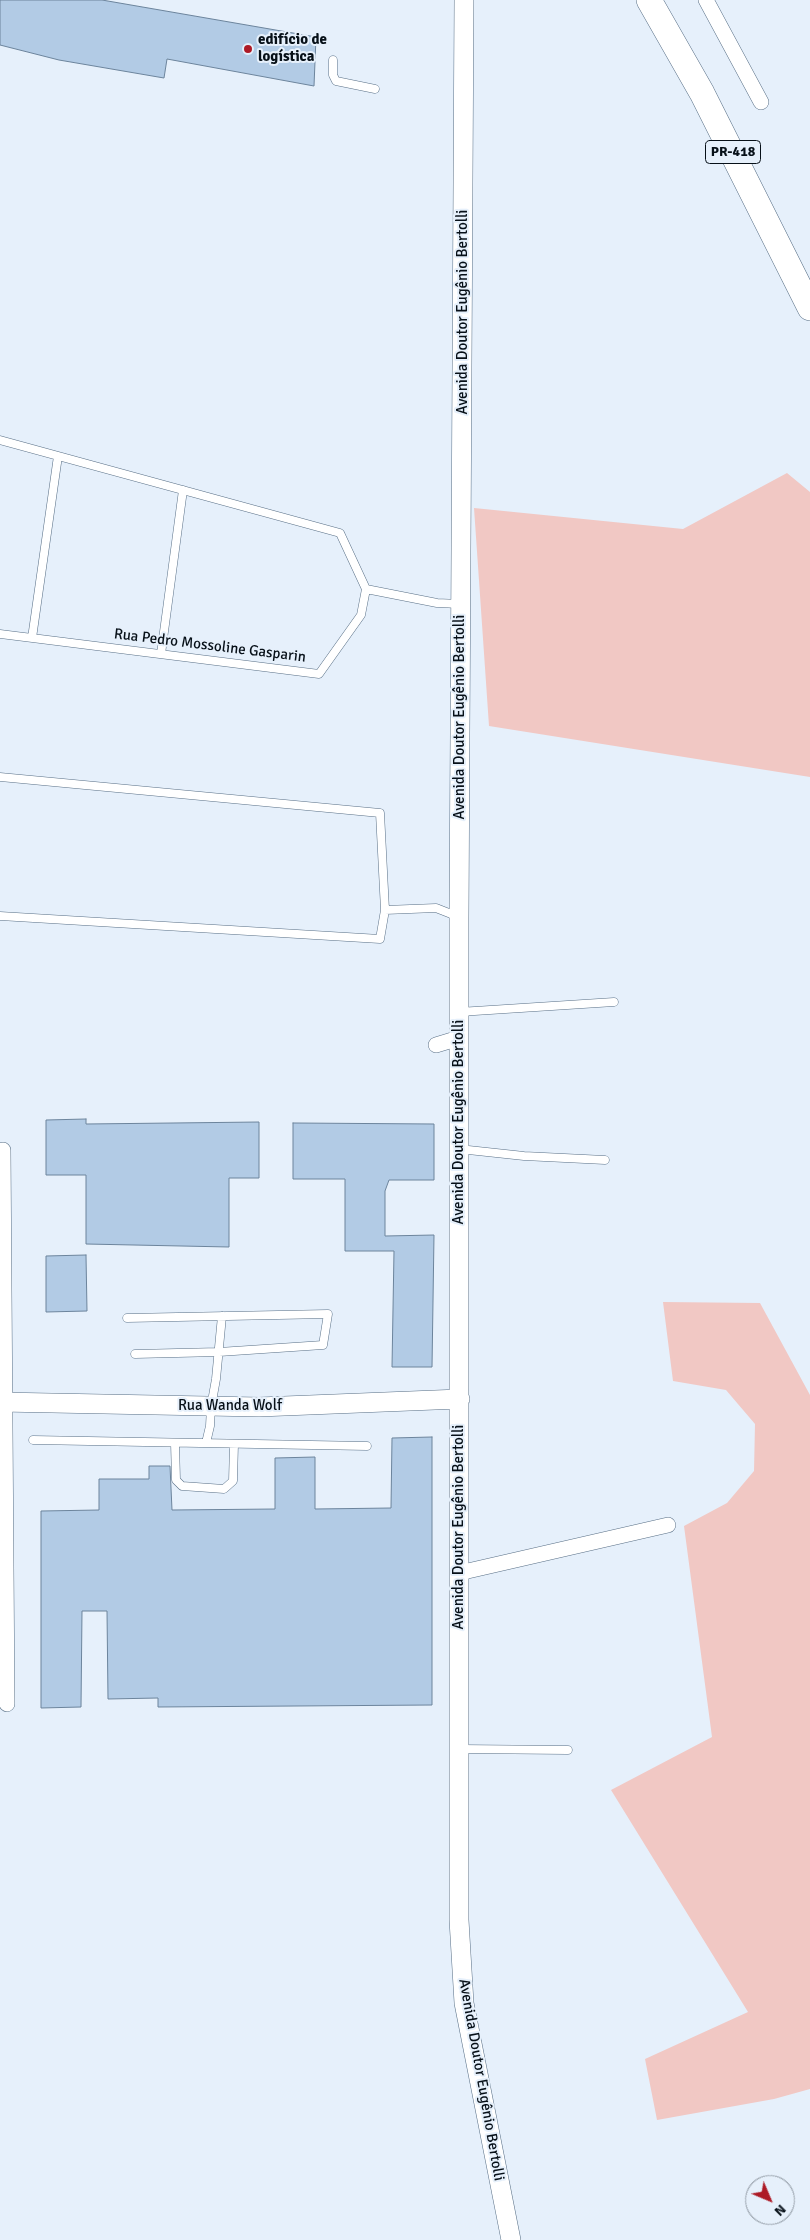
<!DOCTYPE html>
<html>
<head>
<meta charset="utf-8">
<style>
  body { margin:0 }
  #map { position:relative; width:810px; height:2240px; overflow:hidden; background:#e6f0fb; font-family:Signika,sans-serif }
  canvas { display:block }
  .north { position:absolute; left:745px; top:2175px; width:50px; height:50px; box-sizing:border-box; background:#e6f0fb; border:1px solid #8d96a0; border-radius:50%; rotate:135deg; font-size:14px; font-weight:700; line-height:20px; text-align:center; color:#071018 }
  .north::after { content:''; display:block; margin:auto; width:18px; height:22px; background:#ad1a26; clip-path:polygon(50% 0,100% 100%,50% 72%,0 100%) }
</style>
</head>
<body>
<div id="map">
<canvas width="810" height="2240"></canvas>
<div class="north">N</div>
</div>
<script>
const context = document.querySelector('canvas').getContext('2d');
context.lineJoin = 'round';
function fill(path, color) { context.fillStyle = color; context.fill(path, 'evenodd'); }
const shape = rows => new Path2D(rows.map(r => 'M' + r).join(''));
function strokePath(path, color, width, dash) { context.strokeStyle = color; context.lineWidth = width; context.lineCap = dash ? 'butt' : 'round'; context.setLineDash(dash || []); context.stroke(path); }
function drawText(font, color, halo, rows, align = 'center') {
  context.font = font + ' Signika,sans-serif'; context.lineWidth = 4; context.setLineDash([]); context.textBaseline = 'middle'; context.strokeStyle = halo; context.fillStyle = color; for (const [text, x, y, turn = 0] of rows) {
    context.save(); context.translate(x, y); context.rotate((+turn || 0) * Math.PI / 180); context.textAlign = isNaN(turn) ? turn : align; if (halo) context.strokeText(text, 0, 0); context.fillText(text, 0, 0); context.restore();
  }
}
fill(shape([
  [787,473,810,492,810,777,489,726,474,508,683,529],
  [663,1302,760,1303,810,1395,810,2089,774,2099,657,2120,645,2059,748,2012,611,1790,712,1737,684,1526,727,1503,754,1471,755,1424,726,1390,673,1381]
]), '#f1c8c4');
const building = shape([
  [0,0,102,0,316,37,314,86,167,59,164,78,59,60,0,45,0,0],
  [86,1119,86,1124,259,1122,259,1178,229,1178,229,1247,86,1244,86,1175,46,1175,46,1120,86,1119],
  [293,1123,434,1124,434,1180,389,1180,385,1191,385,1236,434,1235,432,1367,392,1367,394,1251,345,1251,345,1179,293,1179,293,1123],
  [86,1255,87,1311,46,1312,46,1256,86,1255],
  [432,1437,432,1705,158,1707,158,1698,108,1699,107,1611,82,1611,81,1707,41,1708,41,1511,99,1510,99,1479,149,1479,149,1466,170,1466,172,1510,275,1509,275,1458,315,1457,315,1509,391,1508,392,1438,432,1437]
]);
fill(building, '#b2cbe5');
strokePath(building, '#6c849c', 1);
const service = shape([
  [333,60,333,75,336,81,375,89],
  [0,440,340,533,366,589,361,615,319,674,0,634],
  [366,589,437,603,460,604],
  [32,638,58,456],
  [161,654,183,490],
  [0,777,380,813,385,910,380,939,0,916],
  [385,910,436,908,459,917],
  [459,1012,614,1002],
  [459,1149,524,1156,605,1160],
  [127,1318,328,1314,323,1345,219,1352,135,1354],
  [33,1440,367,1446],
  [175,1443,176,1480,182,1486,224,1489,233,1481,234,1444],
  [206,1443,210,1426,211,1407,216,1379,222,1316],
  [459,1749,568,1750]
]);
const minor = shape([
  [706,0,761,102],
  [436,1045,459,1038],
  [3,1150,7,1704],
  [459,1573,668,1525]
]);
const tertiary = shape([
  [464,0,459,917,459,1920,464,2003,511,2240],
  [0,1402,259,1407,460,1399]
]);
const trunk = shape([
  [649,0,702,93,810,308]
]);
strokePath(service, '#586f86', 9);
strokePath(minor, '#586f86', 16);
strokePath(tertiary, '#586f86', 20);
strokePath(trunk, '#586f86', 26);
strokePath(service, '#fff', 8);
strokePath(minor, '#fff', 15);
strokePath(tertiary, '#fff', 19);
strokePath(trunk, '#fff', 25);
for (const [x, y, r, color] of [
  [248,49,5,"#ad1a26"]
]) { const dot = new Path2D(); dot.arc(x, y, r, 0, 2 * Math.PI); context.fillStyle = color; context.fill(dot); strokePath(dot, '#e6f0fb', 2); }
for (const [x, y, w] of [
  [733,152,55]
]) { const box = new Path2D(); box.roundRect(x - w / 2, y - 11.5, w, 23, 4); context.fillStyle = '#e6f0fb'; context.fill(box); strokePath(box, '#071018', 1); }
drawText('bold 14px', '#071018', null, [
  ["PR-418",733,152]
]);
drawText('bold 15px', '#071018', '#e6f0fb', [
  ["edifício de",258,40],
  ["logística",258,57]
], 'left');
drawText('15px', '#071018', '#e6f0fb', [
  ["Avenida Doutor Eugênio Bertolli",463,312,-90],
  ["Rua Pedro Mossoline Gasparin",210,646,7],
  ["Avenida Doutor Eugênio Bertolli",460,717,-90],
  ["Avenida Doutor Eugênio Bertolli",459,1122,-90],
  ["Rua Wanda Wolf",230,1406],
  ["Avenida Doutor Eugênio Bertolli",459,1527,-90],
  ["Avenida Doutor Eugênio Bertolli",481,2080,80]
]);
</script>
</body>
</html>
